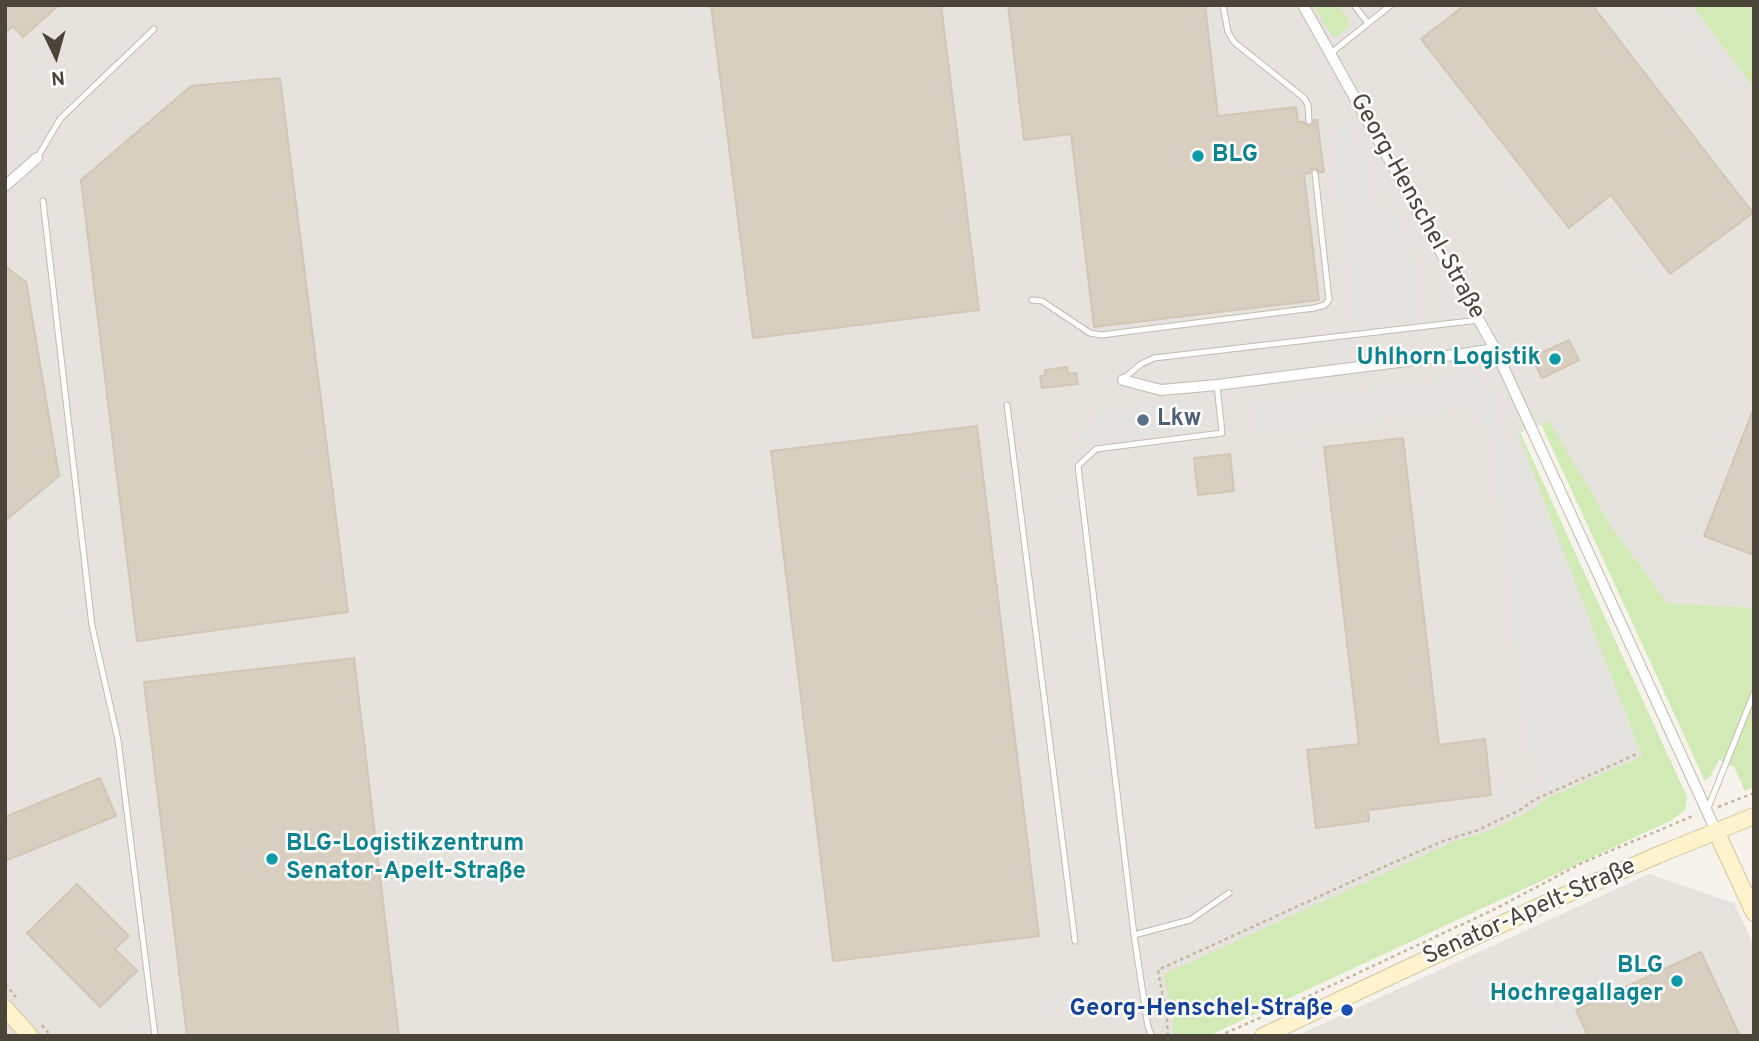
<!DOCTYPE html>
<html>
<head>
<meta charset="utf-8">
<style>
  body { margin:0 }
  #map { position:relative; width:1759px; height:1041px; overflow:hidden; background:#f6f3ec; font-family:Overpass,sans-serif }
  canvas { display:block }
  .frame { position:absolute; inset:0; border:7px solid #4b4439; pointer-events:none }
  .north { position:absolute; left:21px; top:21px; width:70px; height:70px; -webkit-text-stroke:5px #fff; paint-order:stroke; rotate:175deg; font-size:19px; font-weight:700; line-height:28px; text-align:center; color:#4b4439 }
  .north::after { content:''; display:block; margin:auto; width:24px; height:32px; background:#4b4439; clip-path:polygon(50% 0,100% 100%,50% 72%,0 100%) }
</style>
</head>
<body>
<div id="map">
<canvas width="1759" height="1041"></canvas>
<div class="frame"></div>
<div class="north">N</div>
</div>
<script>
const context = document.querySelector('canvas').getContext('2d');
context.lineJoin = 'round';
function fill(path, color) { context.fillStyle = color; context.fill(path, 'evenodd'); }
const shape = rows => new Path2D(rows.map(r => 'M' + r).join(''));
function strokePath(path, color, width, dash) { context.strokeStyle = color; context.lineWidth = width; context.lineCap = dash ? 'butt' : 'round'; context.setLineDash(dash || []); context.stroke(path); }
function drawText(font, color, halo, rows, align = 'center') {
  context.font = font + ' Overpass,sans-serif'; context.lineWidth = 5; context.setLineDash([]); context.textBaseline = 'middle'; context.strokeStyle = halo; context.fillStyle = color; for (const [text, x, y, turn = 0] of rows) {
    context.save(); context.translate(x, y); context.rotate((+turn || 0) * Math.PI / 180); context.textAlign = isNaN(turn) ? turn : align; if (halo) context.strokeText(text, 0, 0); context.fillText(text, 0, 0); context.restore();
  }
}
fill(shape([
  [5,5,1692,5,1754,88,1754,608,1667,603,1613,529,1549,422,1519,433,1642,756,1545,799,1531,810,1494,829,1455,841,1165,974,1173,1020,1173,1036,5,1036],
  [1649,874,1734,903,1754,946,1754,1036,1296,1036]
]), '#e6e2dd');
fill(shape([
  [1313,5,1338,5,1349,21,1348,28,1337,36,1333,37],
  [1692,5,1754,5,1754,88],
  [1549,421,1613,529,1667,603,1754,608,1754,787,1745,791,1734,767,1719,760,1710,777,1705,781,1541,424],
  [1520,432,1687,797,1685,810,1672,820,1208,1036,1173,1036,1173,1020,1164,974,1455,841,1494,829,1531,810,1545,799,1642,756,1518,433]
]), '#d2eab5');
fill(shape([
  [1347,123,1370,163,1374,204,1390,202,1411,238,1422,319,1354,326,1329,133],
  [1471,374,1492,387,1507,438,1517,434,1639,753,1545,793,1524,736,1492,446,1481,419,1464,412,1254,437,1249,400],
  [1210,397,1188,430,1077,443,1096,410]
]), '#e5e3e0');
const building = shape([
  [5,5,59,5,23,37,13,26,5,33,5,5],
  [711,5,941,5,979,310,753,338,711,5],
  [1008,5,1205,5,1218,116,1296,107,1298,122,1304,122,1306,125,1310,126,1313,124,1314,120,1317,120,1324,172,1320,172,1315,168,1311,169,1310,173,1304,174,1319,300,1094,327,1071,134,1024,140,1008,5],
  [1465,5,1592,5,1753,213,1670,274,1611,195,1569,228,1421,39,1465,5],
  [280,78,348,612,137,641,81,180,191,86,280,78],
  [5,266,26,282,59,476,5,521,5,266],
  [1569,340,1579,360,1542,378,1532,357,1569,340],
  [1067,367,1068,374,1076,373,1078,384,1042,388,1040,376,1045,376,1045,370,1067,367],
  [1753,410,1754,410,1754,555,1704,536,1753,410],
  [977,426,1039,936,833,961,771,451,977,426],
  [1403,438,1439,745,1485,739,1491,795,1368,810,1369,821,1316,828,1307,750,1359,744,1324,447,1403,438],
  [1230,454,1234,491,1198,495,1194,458,1230,454],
  [354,658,399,1036,187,1036,144,682,354,658],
  [100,778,116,816,5,861,5,817,100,778],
  [77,884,129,936,115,949,137,971,100,1007,27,933,77,884],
  [1701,952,1740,1036,1588,1036,1576,1010,1701,952]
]);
fill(building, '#d8cfc1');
strokePath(building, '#d3c7b4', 2);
const lane = shape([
  [1223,5,1228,32,1234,42,1304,98,1308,105,1309,121],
  [1354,5,1368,23],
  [1331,53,1391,5],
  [37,158,60,119,154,29],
  [43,201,92,626,118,740,155,1036],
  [1032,300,1042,301,1090,333,1101,335,1314,308,1325,305,1329,300,1315,173],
  [1123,379,1141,364,1154,358,1479,320],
  [1007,405,1075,941],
  [1708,808,1754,693],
  [1134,935,1190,920,1229,893],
  [1152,1036,1148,1027,1134,935,1078,466,1096,449,1222,433,1217,385]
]);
const street = shape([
  [1303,5,1495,349,1716,831],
  [5,186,37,158],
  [1123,380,1161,390,1217,385,1462,354,1495,349]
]);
const secondary = shape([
  [1716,831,1754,913],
  [5,1008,30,1036],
  [1263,1036,1538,907,1658,855,1754,816]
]);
strokePath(lane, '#c2bbae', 7);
strokePath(street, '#c2bbae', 12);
strokePath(secondary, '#d6c79b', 18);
strokePath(shape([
  [1718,807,1754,793],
  [5,984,16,997],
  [42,1025,51,1036],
  [1168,1036,1167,1020,1158,970,1388,865,1443,841,1478,830,1520,810,1536,799,1639,753],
  [1219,1036,1298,1001,1495,909,1582,863,1695,815]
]), '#c4b79f', 2.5, [3.5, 3.5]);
strokePath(lane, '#fff', 5);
strokePath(street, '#fff', 10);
strokePath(secondary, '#fff3cd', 16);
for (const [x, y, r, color] of [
  [1198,156,7,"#0f9aa8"],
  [1555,359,7,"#0f9aa8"],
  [1143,420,7,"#5c6f8a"],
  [272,859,7,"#0f9aa8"],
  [1677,981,7,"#0f9aa8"],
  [1347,1010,7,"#1a4fb4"]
]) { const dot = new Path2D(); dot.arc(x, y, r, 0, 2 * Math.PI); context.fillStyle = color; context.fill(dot); strokePath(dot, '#fff', 2.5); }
drawText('bold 24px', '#0d838f', '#fff', [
  ["BLG",1212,156],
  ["Uhlhorn Logistik",1541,359,"right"],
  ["BLG-Logistikzentrum",286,845],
  ["Senator-Apelt-Straße",286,873],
  ["BLG",1663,967,"right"],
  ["Hochregallager",1663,995,"right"]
], 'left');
drawText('24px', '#4b4439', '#fff', [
  ["Georg-Henschel-Straße",1416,207,61],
  ["Senator-Apelt-Straße",1530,913,-24]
]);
drawText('bold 24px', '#4e5e75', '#fff', [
  ["Lkw",1157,420]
], 'left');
drawText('bold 24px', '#164399', '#fff', [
  ["Georg-Henschel-Straße",1333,1010]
], 'right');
</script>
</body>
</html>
